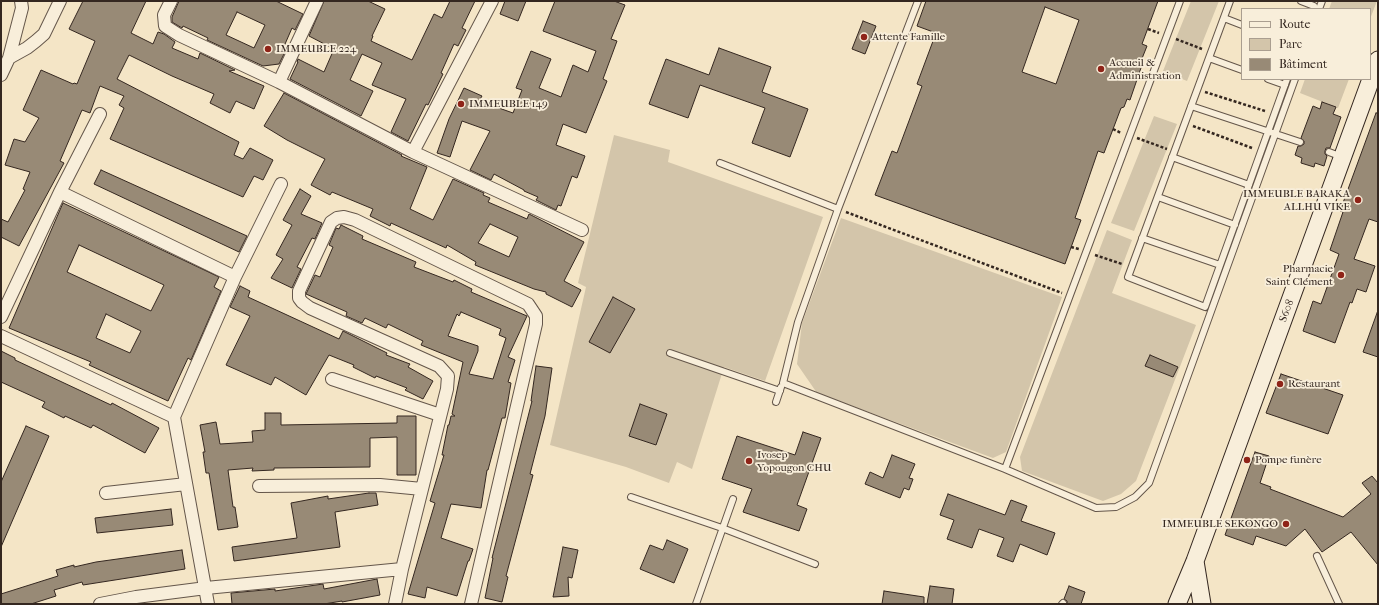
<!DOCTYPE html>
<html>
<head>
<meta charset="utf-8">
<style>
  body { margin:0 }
  #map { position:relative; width:1379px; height:605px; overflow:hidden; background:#f4e5c6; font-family:"IM FELL French Canon",serif }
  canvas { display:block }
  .frame { position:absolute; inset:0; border:2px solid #342720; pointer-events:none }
  .legend { position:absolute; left:1241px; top:8px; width:130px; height:72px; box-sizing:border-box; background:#f8eeda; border:1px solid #aa9e90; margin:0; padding:5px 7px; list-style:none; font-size:12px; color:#342720 }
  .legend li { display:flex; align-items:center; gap:8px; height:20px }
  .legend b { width:20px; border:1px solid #aa9e90 }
</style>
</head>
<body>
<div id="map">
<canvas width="1379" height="605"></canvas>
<div class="frame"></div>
<ul class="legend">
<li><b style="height:5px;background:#f8eeda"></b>Route</li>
<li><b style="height:11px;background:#d3c5aa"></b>Parc</li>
<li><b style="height:11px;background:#988a76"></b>Bâtiment</li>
</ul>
</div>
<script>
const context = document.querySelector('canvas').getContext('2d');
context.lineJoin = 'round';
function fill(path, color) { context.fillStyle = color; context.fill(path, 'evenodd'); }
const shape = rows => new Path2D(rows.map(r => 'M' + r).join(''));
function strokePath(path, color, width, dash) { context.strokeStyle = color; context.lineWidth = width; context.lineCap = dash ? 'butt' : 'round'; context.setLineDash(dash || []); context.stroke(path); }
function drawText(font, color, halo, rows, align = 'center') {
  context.font = font + ' "IM FELL French Canon",serif'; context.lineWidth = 3.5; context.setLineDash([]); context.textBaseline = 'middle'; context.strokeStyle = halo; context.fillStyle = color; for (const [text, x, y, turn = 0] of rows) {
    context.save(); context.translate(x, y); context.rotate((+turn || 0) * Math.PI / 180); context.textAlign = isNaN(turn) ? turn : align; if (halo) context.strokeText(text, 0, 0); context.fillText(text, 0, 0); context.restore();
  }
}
fill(shape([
  [1191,1,1219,1,1187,81,1163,71],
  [1332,1,1377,1,1370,19,1370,9,1329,9],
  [1305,79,1349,79,1338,108,1300,93],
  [1154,116,1177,124,1134,231,1111,223],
  [614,135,670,150,668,162,823,217,765,381,724,367,692,469,677,462,669,483,626,467,550,445,586,287,578,283],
  [841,218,1062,297,1006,452,993,458,817,393,797,364,802,323],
  [1107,230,1132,240,1112,293,1196,325,1136,481,1121,494,1103,501,1022,471,1020,457]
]), '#d3c5aa');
const building = shape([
  [83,1,146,1,131,33,153,44,158,32,164,34,175,42,172,48,198,59,200,53,235,70,229,71,264,86,254,109,236,101,230,113,210,103,214,94,172,76,129,55,117,79,239,142,234,155,243,159,250,148,273,160,263,180,254,176,243,197,110,139,124,108,119,105,124,96,100,86,90,113,82,110,60,161,64,163,19,246,1,237,1,219,8,222,25,190,23,189,30,172,5,165,14,139,25,142,39,118,23,110,41,70,73,84,74,83,77,84,95,41,69,29,83,1],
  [179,1,276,1,303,14,295,30,292,28,282,51,285,52,279,64,263,66,207,40,208,38,183,26,182,28,172,22,172,17,179,1],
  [237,12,265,25,254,48,226,35,237,12],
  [324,1,368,1,385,9,372,36,373,36,371,41,412,60,434,14,442,18,450,1,475,1,462,28,466,30,458,46,454,44,441,73,443,74,428,105,426,104,408,141,391,132,406,99,372,85,382,63,362,54,350,80,373,91,361,116,290,79,298,62,297,62,298,59,324,72,334,49,309,36,324,1],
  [505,1,526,1,518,21,500,14,505,1],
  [555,1,614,1,625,5,611,39,617,41,603,79,607,81,586,133,563,124,556,145,585,156,577,178,572,176,561,206,558,205,556,210,536,200,538,197,524,191,524,190,494,174,491,180,470,170,490,131,462,121,450,157,437,153,449,119,464,88,482,96,479,101,513,113,522,90,516,88,531,51,551,59,539,88,561,97,573,65,588,72,596,51,543,31,555,1],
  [926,1,1158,1,1142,44,1147,46,1141,61,1143,62,1130,100,1127,99,1124,107,1121,108,1104,153,1098,151,1075,218,1081,220,1065,264,875,195,892,151,897,153,922,86,917,84,936,33,917,26,926,1],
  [1045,7,1079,20,1056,84,1022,72,1045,7],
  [863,21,876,26,865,54,852,49,863,21],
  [719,48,771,67,762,92,808,109,790,157,752,143,765,108,700,85,688,118,649,104,666,59,709,75,719,48],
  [284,93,402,155,401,156,427,167,410,209,433,220,453,179,484,193,483,195,490,198,488,202,527,219,529,214,584,242,564,281,581,290,572,307,546,294,546,292,534,289,475,265,476,262,447,245,446,248,391,223,390,226,370,216,373,209,332,192,330,195,311,185,325,159,287,140,264,126,284,93],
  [490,224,518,237,509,257,478,243,490,224],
  [1322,102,1336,107,1333,114,1341,117,1330,148,1326,148,1325,151,1325,154,1327,156,1324,166,1315,163,1314,167,1301,163,1302,158,1295,155,1298,146,1301,146,1304,144,1304,141,1301,138,1313,106,1320,109,1322,102],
  [1376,113,1378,113,1378,222,1369,219,1354,259,1375,266,1366,292,1357,289,1352,303,1350,302,1335,343,1303,331,1313,301,1321,304,1339,254,1330,250,1343,212,1340,211,1376,113],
  [101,170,247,236,239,252,94,184,101,170],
  [300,189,311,196,301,214,322,223,315,239,312,238,297,267,301,269,292,288,271,278,283,259,276,255,292,225,283,220,300,189],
  [63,203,219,277,214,287,221,291,191,360,188,358,168,401,89,365,91,362,9,328,63,203],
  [79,245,164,285,151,311,67,272,79,245],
  [106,314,141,331,130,353,96,338,106,314],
  [341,225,363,236,362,239,416,262,414,267,453,282,454,280,472,289,471,292,527,316,508,357,515,360,508,382,511,383,505,418,502,418,488,470,487,470,481,508,451,504,441,538,473,549,469,561,468,561,457,596,427,587,425,598,408,594,435,503,430,501,444,455,442,455,448,425,449,425,451,416,455,416,452,414,463,362,421,345,423,341,388,324,386,328,365,318,362,323,346,316,347,312,306,294,315,275,320,277,333,247,329,245,336,228,339,229,341,225],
  [461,312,501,329,499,335,506,338,493,379,469,374,478,351,478,346,448,336,457,314,459,316,461,312],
  [240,286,250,291,248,297,339,339,343,331,387,353,386,355,410,364,408,367,433,381,423,399,405,390,407,388,376,376,375,378,353,367,354,365,329,355,306,395,275,377,271,385,226,365,250,316,230,307,240,286],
  [613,297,635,309,610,353,589,342,613,297],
  [1377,313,1378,314,1378,357,1363,352,1377,313],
  [1,351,15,358,15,360,111,405,112,403,159,428,145,453,93,425,91,428,65,416,64,418,42,407,45,402,1,382,1,351],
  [1150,355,1178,367,1173,377,1145,366,1150,355],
  [536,366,552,368,545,416,530,474,533,475,506,576,508,577,502,602,485,598,493,558,492,558,532,401,531,401,536,366],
  [1281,374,1343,395,1328,434,1266,413,1281,374],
  [640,404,667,414,656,445,629,436,640,404],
  [265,413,281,413,281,425,397,423,397,416,416,416,416,475,397,475,397,437,370,438,370,467,274,468,274,470,252,471,253,468,228,470,233,507,235,507,238,527,218,530,209,473,206,473,203,452,205,452,200,425,216,422,220,444,253,442,252,431,265,430,265,413],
  [26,426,49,436,1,547,1,482,26,426],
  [803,432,821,438,797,505,807,509,799,531,743,512,752,489,722,479,737,436,795,455,803,432],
  [1255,452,1269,456,1260,483,1271,487,1270,489,1343,517,1371,494,1362,483,1372,476,1378,483,1378,565,1351,532,1322,552,1305,529,1286,546,1256,536,1253,545,1225,535,1255,452],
  [892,455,915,464,909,478,913,479,909,490,904,488,900,498,865,484,870,472,883,478,892,455],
  [369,493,376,493,378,505,335,512,340,547,234,561,232,547,297,538,291,503,328,496,328,499,369,493],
  [948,494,1005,515,1011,500,1027,506,1021,521,1055,533,1047,555,1020,544,1013,562,997,556,1004,538,979,529,972,548,947,539,954,520,940,515,948,494],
  [171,509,173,525,97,533,95,518,171,509],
  [667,540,688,549,674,583,640,569,650,545,663,550,667,540],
  [563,547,578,550,572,578,568,577,569,596,553,597,563,547],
  [182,550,185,569,83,585,82,582,54,590,56,596,31,604,1,604,1,594,58,576,56,570,74,565,74,567,96,562,182,550],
  [377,579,380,595,342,602,342,601,324,604,232,604,231,593,275,589,275,591,323,584,324,589,377,579],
  [930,586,954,589,952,604,927,604,930,586],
  [1069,586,1085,592,1081,604,1067,604,1067,601,1064,599,1069,586],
  [884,591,924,597,924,604,882,604,884,591]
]);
fill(building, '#988a76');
strokePath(building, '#342720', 1);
const lane = shape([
  [918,1,838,209,798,322,783,383,1005,469,1096,508,1116,507,1135,497,1149,483,1295,79],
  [1230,1,1128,277,1205,307,1287,79],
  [1301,1,1314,6],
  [1319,9,1322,1],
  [1224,18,1242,25],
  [1209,58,1242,70],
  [1268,79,1285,85],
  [1191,106,1300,142],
  [1329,152,1342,157],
  [1172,157,1249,185],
  [720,163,838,209],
  [1158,197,1235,225],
  [1142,238,1220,265],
  [670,353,780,391],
  [776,402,781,387],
  [1005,469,1180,1],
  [631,497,722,528,815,564],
  [1317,556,1339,604],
  [696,604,733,499],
  [1062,604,1063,603]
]);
const street = shape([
  [171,1,164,15,165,26,179,35,279,82,413,152,582,230],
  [9,58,27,48,36,41,44,34,60,1],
  [1,75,9,58,22,8,21,1],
  [279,82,317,1],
  [413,152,492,1],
  [60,192,235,277],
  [1,317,60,192,100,114],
  [1,336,174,417,208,604],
  [332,379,440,415],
  [174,417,235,277,281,184],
  [259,486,380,485,422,489],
  [106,493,186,484],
  [100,604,136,597,206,588,402,569],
  [395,604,402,569,447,389,448,376,439,366,310,308,302,302,299,298,299,291,331,222,337,218,344,217,355,220,528,304,536,316,536,324,471,604]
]);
const secondary = shape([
  [1195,561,1202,604],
  [1177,604,1195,561,1378,60]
]);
strokePath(lane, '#64564a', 8);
strokePath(street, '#64564a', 14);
strokePath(secondary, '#342720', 19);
strokePath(shape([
  [1148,29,1159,33],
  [1176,39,1202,49],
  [1205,92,1265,111],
  [1193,126,1252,148],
  [1113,129,1121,133],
  [1137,138,1167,149],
  [846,212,1062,293],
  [1071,247,1079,249],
  [1095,255,1122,264]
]), '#342720', 2.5, [3, 2]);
strokePath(lane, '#f8eeda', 6);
strokePath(street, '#f8eeda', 12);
strokePath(secondary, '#f8eeda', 17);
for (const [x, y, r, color] of [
  [864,37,4,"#8f2418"],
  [268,49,4,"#8f2418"],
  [1101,69,4,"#8f2418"],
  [461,104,4,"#8f2418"],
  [1358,200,4,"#8f2418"],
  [1341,275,4,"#8f2418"],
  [1280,384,4,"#8f2418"],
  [1247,460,4,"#8f2418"],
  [749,461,4,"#8f2418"],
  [1286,524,4,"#8f2418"]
]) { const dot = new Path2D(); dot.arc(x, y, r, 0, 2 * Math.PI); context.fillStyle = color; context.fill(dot); strokePath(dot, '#f8eeda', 1.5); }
drawText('11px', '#342720', '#f8eeda', [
  ["Attente Famille",872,37],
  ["IMMEUBLE 224",276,49],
  ["Accueil &",1109,63],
  ["Administration",1109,76],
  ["IMMEUBLE 149",469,104],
  ["IMMEUBLE BARAKA",1350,194,"right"],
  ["ALLHU VIKE",1350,207,"right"],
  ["Pharmacie",1333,269,"right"],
  ["Saint Clément",1333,282,"right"],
  ["Restaurant",1288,384],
  ["Ivosep",757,455],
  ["Yopougon CHU",757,468],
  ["Pompe funère",1255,460],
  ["IMMEUBLE SEKONGO",1278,524,"right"]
], 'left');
drawText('11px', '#342720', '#f8eeda', [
  ["S608",1287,311,-70]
]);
</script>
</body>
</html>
